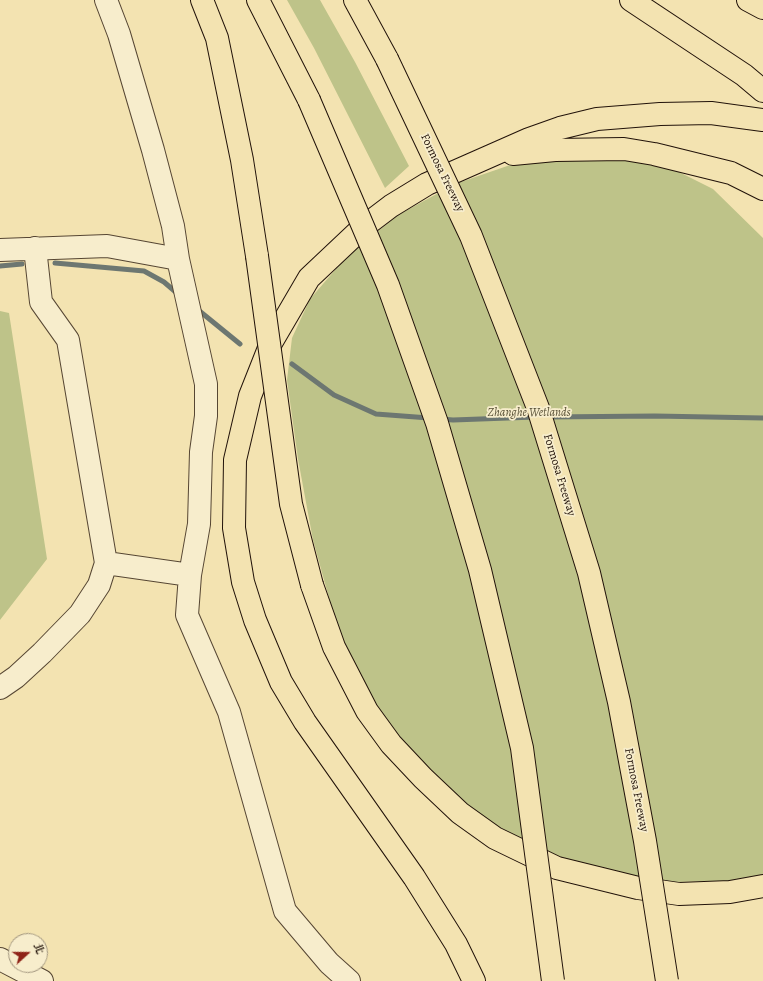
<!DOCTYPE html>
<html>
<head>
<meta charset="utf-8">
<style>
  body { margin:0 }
  #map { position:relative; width:763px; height:981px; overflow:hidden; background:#f3e3b1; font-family:Alegreya,"Noto Serif TC",serif }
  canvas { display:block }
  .north { position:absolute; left:8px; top:933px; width:40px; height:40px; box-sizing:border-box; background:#f7edcc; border:1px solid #a1957e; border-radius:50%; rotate:69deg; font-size:11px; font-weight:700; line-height:16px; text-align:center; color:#211209 }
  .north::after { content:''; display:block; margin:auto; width:14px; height:18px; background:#8f2418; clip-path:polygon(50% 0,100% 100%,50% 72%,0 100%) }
</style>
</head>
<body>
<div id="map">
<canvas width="763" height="981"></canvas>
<div class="north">北</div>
</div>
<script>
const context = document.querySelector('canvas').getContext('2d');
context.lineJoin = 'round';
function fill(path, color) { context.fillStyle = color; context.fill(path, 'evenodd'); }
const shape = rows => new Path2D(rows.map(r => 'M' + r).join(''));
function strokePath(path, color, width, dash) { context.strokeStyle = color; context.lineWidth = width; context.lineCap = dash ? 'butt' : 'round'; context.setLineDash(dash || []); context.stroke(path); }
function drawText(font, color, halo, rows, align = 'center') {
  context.font = font + ' Alegreya,serif'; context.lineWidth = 3.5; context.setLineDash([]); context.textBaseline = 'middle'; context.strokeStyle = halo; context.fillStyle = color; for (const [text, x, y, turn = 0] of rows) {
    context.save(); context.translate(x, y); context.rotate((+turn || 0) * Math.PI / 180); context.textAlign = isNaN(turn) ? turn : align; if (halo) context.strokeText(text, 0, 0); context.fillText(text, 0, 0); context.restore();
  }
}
fill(shape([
  [287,0,320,0,355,62,409,166,385,188,314,48],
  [573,158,631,161,675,170,713,189,763,238,763,875,734,881,670,882,614,873,570,863,484,821,441,784,398,738,360,682,334,616,313,540,298,459,287,380,292,338,310,299,348,255,398,215,455,184,516,163],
  [0,311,9,313,47,559,0,620]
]), '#bec389');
strokePath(shape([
  [55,263,144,271,164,282,178,294],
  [0,266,22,264],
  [197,309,240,344],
  [292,364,334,395,376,414,429,418],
  [547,417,655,416,763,418],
  [441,419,453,420,535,417]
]), '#6d7771', 5);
const minor = shape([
  [106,0,119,34,153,150,173,226,178,259,206,384,206,416,201,452,199,524,190,575,187,615,229,712,285,911,329,963,349,981],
  [0,250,107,246,178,259],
  [106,563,190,575],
  [0,688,16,677,42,653,80,614,99,585,106,563,68,340,41,302,35,248],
  [0,959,42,981]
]);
const highway = shape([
  [202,0,217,38,242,160,257,256],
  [258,0,309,100],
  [355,0,387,59],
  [631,0,744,75,763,91],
  [748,0,763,8],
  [513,154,555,150,624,149,654,154,731,173,763,189],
  [312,585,334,647,367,711,391,744,423,778,460,813,495,838,557,868,638,888,679,894,730,892,763,886],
  [474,981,456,944,414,877,305,722,281,682,255,620,243,582,234,528,235,460,250,396,271,343,309,278,362,228,391,206,427,184,529,139,560,128,597,119,660,114,711,113,763,120]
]);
strokePath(minor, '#564633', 24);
strokePath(highway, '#211209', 24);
strokePath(minor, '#f7edcc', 22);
strokePath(highway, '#f3e3b1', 22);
const highwayBridge = shape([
  [387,59,471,236,538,408,589,573,619,702,645,841,667,981],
  [309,100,388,285,437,423,480,570,522,748,553,981],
  [257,256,291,504,312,585]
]);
strokePath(highwayBridge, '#211209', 24, []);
strokePath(highwayBridge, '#f3e3b1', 22);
drawText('12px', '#211209', '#f7edcc', [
  ["Formosa Freeway",442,173,64],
  ["Formosa Freeway",559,475,73],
  ["Formosa Freeway",636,790,79]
]);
drawText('italic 12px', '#585036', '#f7edcc', [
  ["Zhanghe Wetlands",529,413]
]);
</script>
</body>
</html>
